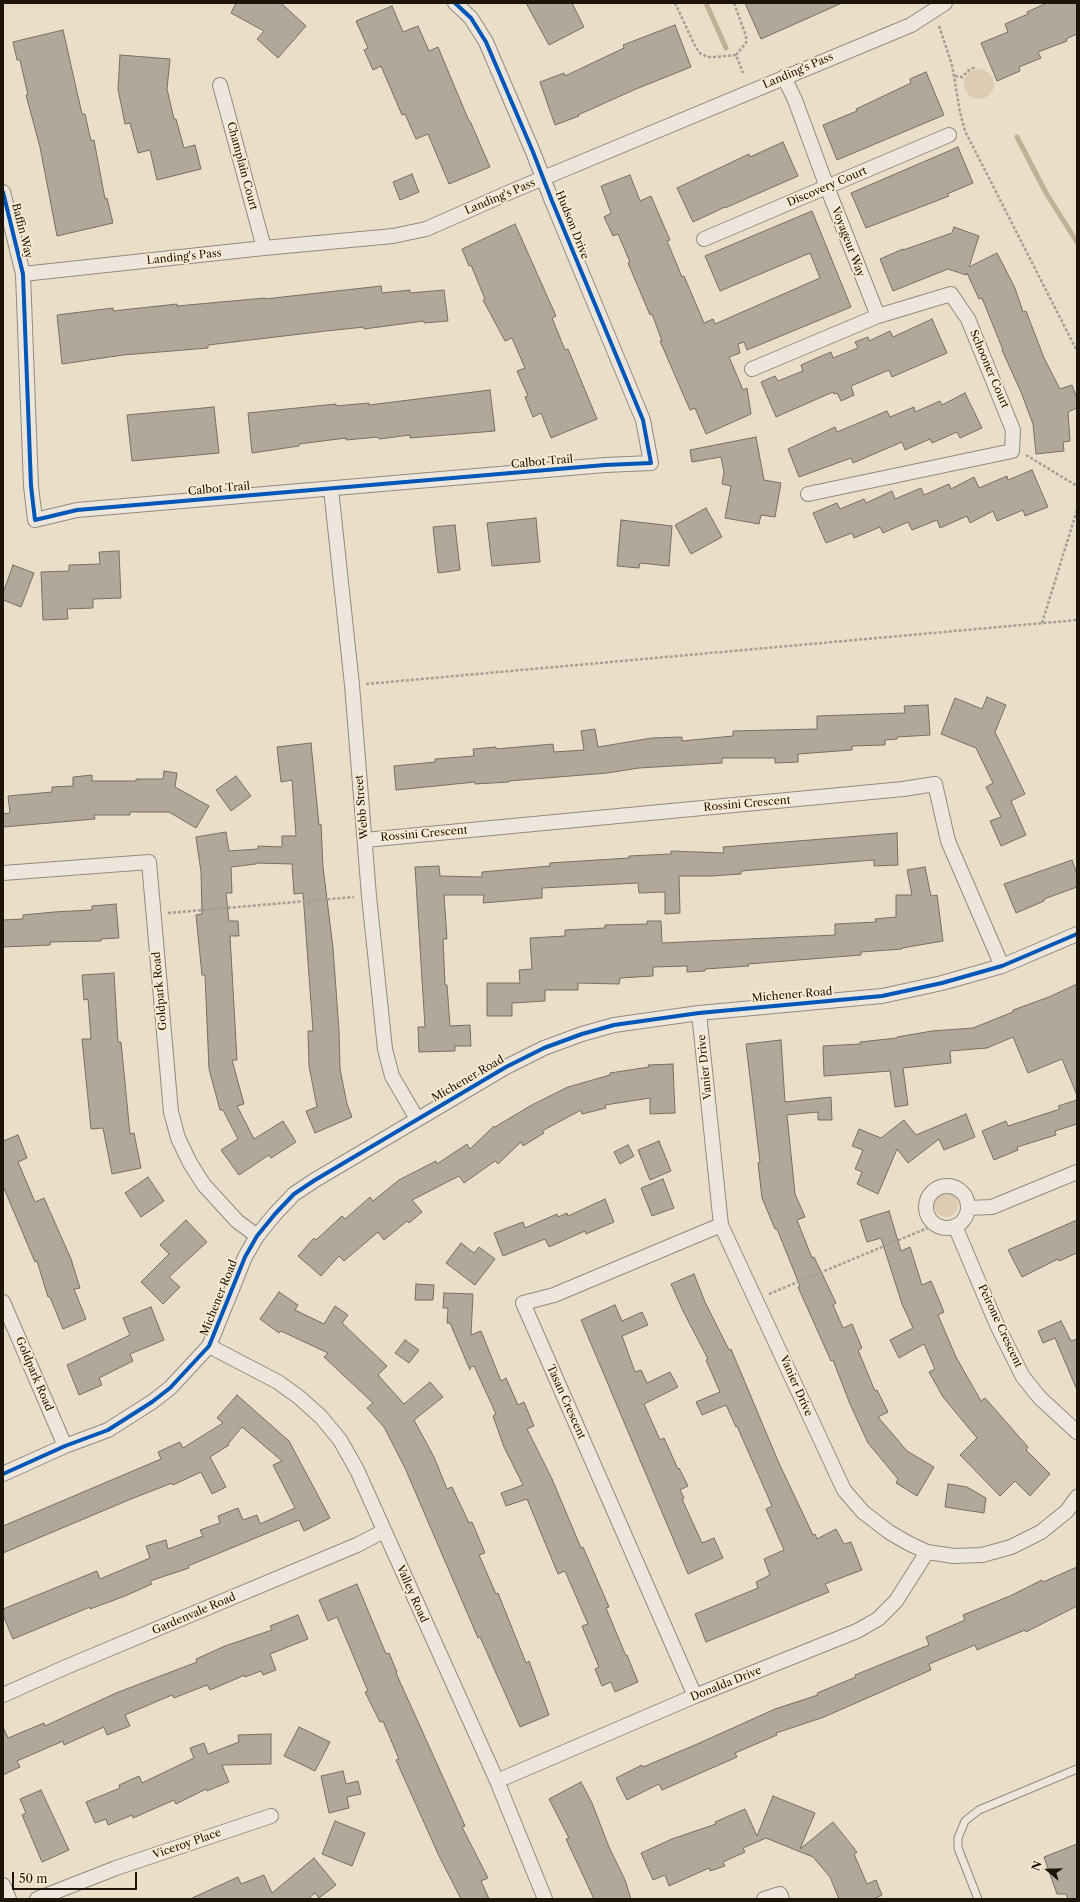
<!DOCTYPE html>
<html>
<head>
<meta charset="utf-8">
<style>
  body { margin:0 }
  #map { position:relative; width:1080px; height:1902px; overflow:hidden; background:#eadec9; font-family:"Libre Caslon Text",serif }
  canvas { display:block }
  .frame { position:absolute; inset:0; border:4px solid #1e150a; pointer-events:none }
  .north { position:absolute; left:1028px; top:1850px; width:40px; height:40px; -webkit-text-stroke:3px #faecd3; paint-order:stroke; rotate:290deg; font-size:11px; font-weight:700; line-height:16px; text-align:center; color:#1e150a }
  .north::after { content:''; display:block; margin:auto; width:14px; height:18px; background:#1e150a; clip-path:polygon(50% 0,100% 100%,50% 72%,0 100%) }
  .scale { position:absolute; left:12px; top:1872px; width:125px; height:18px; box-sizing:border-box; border:2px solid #1e150a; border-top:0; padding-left:5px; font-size:12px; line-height:14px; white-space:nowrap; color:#1e150a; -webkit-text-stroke:3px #faecd3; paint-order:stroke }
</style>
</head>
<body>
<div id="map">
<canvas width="1080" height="1902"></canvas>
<div class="frame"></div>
<div class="north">N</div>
<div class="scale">50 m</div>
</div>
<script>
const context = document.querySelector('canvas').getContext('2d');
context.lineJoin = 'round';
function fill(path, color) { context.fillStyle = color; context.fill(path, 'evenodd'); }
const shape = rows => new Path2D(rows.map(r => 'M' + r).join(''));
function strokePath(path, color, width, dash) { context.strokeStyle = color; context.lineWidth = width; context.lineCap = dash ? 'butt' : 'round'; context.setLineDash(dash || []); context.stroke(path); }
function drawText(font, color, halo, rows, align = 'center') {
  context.font = font + ' "Libre Caslon Text",serif'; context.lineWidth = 3.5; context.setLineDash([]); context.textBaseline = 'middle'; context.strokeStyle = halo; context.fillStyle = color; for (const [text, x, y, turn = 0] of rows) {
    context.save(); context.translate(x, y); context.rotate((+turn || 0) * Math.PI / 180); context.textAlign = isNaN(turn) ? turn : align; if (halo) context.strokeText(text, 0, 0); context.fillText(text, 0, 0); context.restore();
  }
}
fill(shape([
  '964 84a15 15 0 1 1 30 0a15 15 0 1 1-30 0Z',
  '934 1205a12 12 0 1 1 24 0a12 12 0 1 1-24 0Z'
]), '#ddccb1');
strokePath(shape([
  [706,3,726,48],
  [1017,137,1046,193,1077,242]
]), '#c0b095', 5);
const building = shape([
  [236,3,281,3,306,26,278,58,257,39,264,31,231,13,236,3],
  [526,3,572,3,584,27,549,45,526,3],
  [745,3,842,3,761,39,745,3],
  [1047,3,1077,3,1077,34,1066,39,1067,41,1038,52,1041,58,1019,67,1020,71,997,81,981,43,1008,32,1005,24,1028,14,1027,12,1047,3],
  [392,6,403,32,418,26,429,51,438,47,469,121,470,121,490,167,449,184,428,134,416,139,405,114,402,115,381,66,373,70,364,50,368,48,356,21,392,6],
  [675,25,691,67,636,89,578,115,579,116,555,125,540,82,564,73,565,76,624,48,623,45,675,25],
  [63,30,82,114,85,114,91,141,94,140,105,199,107,198,113,223,57,236,40,147,26,95,28,95,20,60,17,60,13,42,63,30],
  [120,55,170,59,167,89,174,119,176,119,184,148,195,145,201,169,157,180,150,150,138,153,130,123,125,124,118,89,120,55],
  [926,72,944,115,837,160,823,125,857,111,856,109,911,83,910,79,926,72],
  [783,142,798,176,725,208,725,207,693,222,677,188,749,154,750,157,783,142],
  [958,147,973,183,947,194,949,196,866,228,851,193,958,147],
  [412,174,419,192,400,200,393,182,412,174],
  [630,175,640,201,651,196,670,240,667,241,682,277,684,276,704,323,713,319,715,324,820,278,810,253,720,291,705,256,812,211,851,307,747,350,744,342,738,344,740,353,729,357,743,390,747,388,751,414,706,434,695,408,690,410,660,341,662,341,652,314,650,315,628,263,630,262,618,234,613,236,604,217,611,213,601,186,630,175],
  [515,224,556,316,552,318,565,350,568,349,597,419,551,438,541,413,533,417,525,397,528,396,517,371,525,368,512,338,505,341,483,300,485,299,471,265,469,266,462,249,515,224],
  [954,227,979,236,969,267,997,253,1015,288,1023,312,1026,311,1044,358,1060,389,1072,385,1077,399,1077,408,1068,412,1070,441,1063,442,1064,451,1036,454,1033,424,1021,392,1002,350,1003,350,982,298,979,299,967,273,966,275,948,269,893,291,880,259,903,249,903,250,952,233,954,227],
  [381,286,382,293,410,290,410,293,444,290,448,321,424,323,424,321,364,329,364,327,326,331,208,345,208,348,123,355,62,364,57,315,113,308,113,311,177,304,177,306,265,298,265,299,381,286],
  [932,319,947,353,892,377,889,370,851,386,854,395,841,401,837,393,834,394,833,392,776,417,761,382,775,376,778,381,803,371,801,365,819,357,831,352,833,358,858,348,855,342,868,337,869,341,890,331,893,337,932,319],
  [490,390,495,431,410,438,410,435,379,439,378,437,346,440,346,438,299,444,299,446,252,453,248,413,336,404,336,406,369,403,369,405,490,390],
  [965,393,982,428,960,438,957,432,932,443,930,439,905,450,902,442,853,463,851,458,799,477,788,449,835,427,837,432,887,411,890,417,914,407,915,412,940,401,942,405,965,393],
  [214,407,219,453,132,461,127,415,214,407],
  [756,437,764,480,781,483,775,517,761,515,759,524,725,518,731,486,722,484,724,472,721,457,692,462,690,450,756,437],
  [1032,470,1048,507,1025,516,1023,510,997,521,993,511,970,523,967,516,940,528,937,520,912,530,908,522,883,533,880,527,854,538,852,533,826,543,813,513,837,503,840,509,864,499,866,503,892,491,895,499,921,488,924,495,949,484,951,489,974,477,979,488,1007,476,1008,480,1032,470],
  [706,508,722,537,691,554,675,525,706,508],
  [536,518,540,562,492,566,487,523,536,518],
  [621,520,672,526,669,566,640,563,639,568,617,566,621,520],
  [455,525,460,570,438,573,433,527,455,525],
  [119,551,121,598,93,599,93,608,67,609,68,619,43,620,41,572,69,571,69,565,100,564,99,552,119,551],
  [13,565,34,573,21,607,3,600,3,593,13,565],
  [987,697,1006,705,995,732,1025,794,1011,801,1026,835,1001,846,990,821,1001,817,986,787,993,783,976,748,941,734,955,698,982,709,987,697],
  [928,705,930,735,897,737,897,739,885,740,885,745,852,746,852,750,798,754,798,762,775,763,775,758,722,758,722,763,639,768,607,773,509,781,509,782,475,784,475,782,396,790,394,766,435,762,435,759,474,756,473,749,496,747,496,749,553,744,554,752,584,750,581,731,595,729,598,747,652,738,682,737,682,741,733,736,733,731,817,729,817,716,905,713,904,706,928,705],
  [311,743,319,825,321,824,323,867,333,948,339,1031,340,1069,347,1104,352,1117,315,1133,306,1111,317,1107,309,1066,308,1031,313,1031,303,893,294,894,292,864,256,863,256,864,231,867,232,893,226,893,229,921,238,921,239,936,230,936,237,1060,232,1060,244,1104,237,1106,254,1139,283,1121,296,1142,271,1158,269,1155,239,1175,221,1150,238,1139,223,1110,220,1110,209,1069,205,975,202,975,196,915,202,914,201,872,196,837,226,832,229,851,258,849,258,846,282,847,282,836,296,836,292,780,281,782,277,747,311,743],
  [164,771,177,773,175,787,209,806,196,828,169,812,130,812,130,815,94,815,95,819,3,827,3,814,10,813,8,796,52,792,52,787,73,786,73,777,92,775,92,781,136,781,136,779,163,779,164,771],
  [236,776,251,796,231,811,216,790,236,776],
  [897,833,898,865,874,866,874,860,741,871,741,874,712,876,679,876,680,913,665,914,665,892,639,893,638,883,542,888,542,898,483,903,484,895,444,895,447,939,443,939,445,985,447,985,450,1026,470,1025,471,1046,455,1046,455,1051,419,1052,418,1027,425,1027,415,867,439,866,440,876,482,877,482,872,550,866,550,863,629,858,629,856,671,854,671,851,724,853,723,847,897,833],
  [1072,860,1077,874,1077,887,1044,899,1044,901,1016,913,1004,884,1072,860],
  [925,867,931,896,937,895,943,941,902,948,902,949,861,952,861,955,748,964,749,966,705,969,705,971,687,972,687,966,653,967,653,976,620,978,619,984,578,983,578,990,545,990,545,1001,512,1003,512,1016,487,1016,487,983,520,983,519,970,532,969,530,938,565,936,565,930,605,928,605,925,647,924,647,921,661,921,662,943,835,935,835,924,876,922,875,919,896,917,896,895,912,895,907,870,925,867],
  [116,904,119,938,101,939,101,941,50,942,50,945,3,947,3,920,23,919,23,915,54,912,92,910,92,906,116,904],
  [114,973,118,1042,121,1042,130,1134,134,1133,141,1168,112,1174,103,1128,91,1129,82,1039,91,1039,88,999,84,1000,82,975,114,973],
  [1077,984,1077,1095,1062,1059,1028,1073,1013,1037,987,1048,950,1051,951,1063,903,1068,908,1105,895,1107,890,1071,824,1076,823,1046,860,1044,860,1042,897,1038,897,1037,932,1031,973,1028,1013,1012,1013,1010,1049,997,1077,984],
  [781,1040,785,1102,831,1097,832,1120,818,1120,818,1112,787,1115,795,1194,805,1217,797,1220,812,1258,814,1257,836,1303,833,1305,843,1328,852,1324,862,1348,858,1350,875,1391,877,1390,888,1412,878,1417,907,1451,934,1467,917,1496,896,1483,898,1479,868,1443,850,1404,833,1360,831,1361,798,1287,800,1286,777,1229,775,1229,762,1198,758,1163,760,1162,746,1044,781,1040],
  [673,1064,675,1113,650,1114,650,1098,605,1105,606,1108,582,1114,581,1110,542,1131,544,1133,523,1146,521,1142,498,1164,495,1161,464,1183,459,1176,412,1200,422,1212,409,1223,407,1221,384,1240,378,1232,344,1261,339,1256,321,1276,298,1256,314,1238,316,1240,342,1216,345,1219,370,1197,373,1201,399,1180,436,1161,437,1164,467,1144,470,1149,494,1126,495,1127,530,1106,568,1087,610,1075,610,1073,649,1067,648,1065,673,1064],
  [1077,1100,1077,1124,1055,1131,1056,1135,1017,1147,1018,1150,994,1160,982,1131,1006,1121,1008,1126,1060,1109,1058,1106,1077,1100],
  [966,1114,975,1137,944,1150,939,1139,908,1163,897,1149,878,1194,857,1184,862,1172,855,1169,863,1150,852,1146,859,1129,881,1138,904,1120,916,1135,966,1114],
  [18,1135,27,1158,18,1162,35,1202,44,1198,71,1259,80,1288,74,1289,86,1319,63,1329,50,1297,48,1297,37,1261,35,1262,3,1186,3,1141,18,1135],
  [659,1141,671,1171,650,1180,638,1150,659,1141],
  [628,1145,634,1156,620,1164,614,1152,628,1145],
  [148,1177,164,1201,141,1217,125,1193,148,1177],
  [663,1179,674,1208,652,1216,641,1188,663,1179],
  [605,1199,614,1222,586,1234,585,1231,549,1247,545,1239,503,1256,494,1233,523,1222,525,1228,557,1214,558,1217,567,1213,568,1216,605,1199],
  [889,1211,901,1251,910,1247,922,1285,931,1281,944,1312,938,1315,956,1357,981,1401,985,1398,1028,1447,1026,1450,1050,1474,1030,1496,1015,1481,1000,1496,960,1455,977,1438,943,1397,929,1372,935,1369,924,1344,899,1358,890,1340,913,1328,902,1304,881,1238,867,1242,860,1220,889,1211],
  [186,1220,207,1242,169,1277,180,1287,163,1304,141,1282,169,1254,160,1245,186,1220],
  [1077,1220,1077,1253,1059,1261,1058,1259,1022,1277,1008,1250,1077,1220],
  [461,1243,474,1253,479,1247,495,1259,475,1285,446,1263,461,1243],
  [694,1274,705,1302,729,1350,731,1349,778,1461,813,1535,815,1534,817,1539,836,1529,844,1544,851,1542,862,1570,825,1584,829,1592,706,1642,695,1614,758,1588,756,1582,770,1575,764,1559,784,1550,766,1509,772,1506,737,1426,736,1427,726,1405,702,1415,696,1402,720,1392,706,1360,708,1359,683,1311,671,1284,694,1274],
  [416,1284,434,1285,433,1300,415,1300,416,1284],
  [279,1292,298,1305,295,1310,324,1324,335,1306,348,1315,342,1323,387,1366,378,1375,404,1404,430,1382,443,1397,414,1420,434,1457,447,1489,452,1487,469,1523,472,1522,485,1553,479,1555,496,1594,498,1593,526,1663,529,1661,549,1715,520,1727,480,1637,478,1638,405,1468,384,1427,367,1408,373,1403,324,1357,328,1353,281,1331,279,1333,260,1319,279,1292],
  [444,1293,473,1294,471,1335,481,1331,501,1381,506,1378,518,1405,524,1402,534,1426,527,1429,552,1479,581,1548,583,1547,609,1607,606,1608,626,1656,627,1655,638,1682,615,1692,611,1682,602,1686,595,1669,599,1667,582,1626,588,1624,565,1571,558,1574,527,1499,506,1506,501,1493,523,1485,504,1447,493,1416,496,1414,474,1366,470,1367,470,1370,450,1323,447,1323,448,1308,443,1308,444,1293],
  [615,1305,622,1321,642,1312,648,1325,622,1336,635,1372,641,1370,647,1383,670,1372,678,1387,644,1404,660,1440,664,1438,678,1469,679,1468,688,1486,680,1490,684,1498,682,1499,702,1543,714,1538,723,1558,688,1574,581,1320,615,1305],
  [151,1307,164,1340,130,1354,133,1361,99,1378,102,1385,79,1395,67,1365,130,1335,123,1318,151,1307],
  [1061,1321,1071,1341,1077,1339,1077,1390,1055,1338,1043,1343,1038,1331,1061,1321],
  [405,1340,419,1350,409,1363,395,1353,405,1340],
  [237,1395,289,1441,330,1518,304,1531,299,1520,188,1566,189,1568,150,1581,152,1584,125,1596,90,1609,90,1607,13,1639,3,1615,3,1609,97,1571,100,1579,150,1558,146,1546,166,1540,168,1549,203,1536,200,1530,220,1523,218,1516,238,1508,243,1520,257,1515,260,1524,295,1508,273,1465,282,1461,242,1427,228,1444,229,1445,210,1457,226,1487,212,1494,201,1472,173,1485,172,1483,131,1499,3,1553,3,1526,161,1459,158,1452,180,1442,183,1448,223,1423,217,1418,237,1395],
  [948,1484,967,1487,986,1498,984,1513,945,1507,948,1484],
  [1077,1567,1077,1606,1026,1632,1025,1630,977,1650,975,1645,929,1664,931,1670,824,1717,776,1733,777,1735,735,1753,737,1757,662,1790,659,1784,627,1800,616,1778,642,1765,643,1767,695,1745,775,1709,818,1695,817,1693,856,1677,855,1675,929,1645,926,1637,965,1620,963,1615,1010,1596,1042,1580,1043,1582,1077,1567],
  [357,1584,386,1654,389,1653,397,1672,396,1673,465,1826,462,1827,488,1878,481,1881,489,1899,461,1899,439,1856,396,1760,399,1759,383,1721,380,1722,365,1692,368,1691,337,1617,328,1621,319,1600,357,1584],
  [298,1615,308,1639,270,1654,276,1670,263,1675,261,1671,245,1677,245,1675,210,1690,207,1685,174,1698,172,1695,125,1715,130,1726,107,1735,104,1727,64,1745,63,1741,17,1761,20,1767,3,1775,3,1727,8,1738,44,1723,45,1726,116,1693,197,1662,196,1659,225,1646,272,1630,270,1626,298,1615],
  [299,1727,330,1742,315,1771,284,1756,299,1727],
  [271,1734,271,1764,222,1765,229,1782,207,1791,206,1789,176,1804,174,1800,133,1818,132,1815,108,1825,106,1819,95,1823,86,1802,120,1788,119,1785,139,1776,142,1783,194,1758,190,1748,204,1743,208,1754,239,1742,238,1735,271,1734],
  [343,1771,346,1784,358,1781,361,1794,347,1797,349,1808,329,1813,321,1776,343,1771],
  [581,1782,592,1803,609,1847,625,1880,631,1899,594,1899,566,1839,569,1838,549,1799,581,1782],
  [41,1790,69,1850,42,1862,22,1815,26,1813,20,1799,41,1790],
  [773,1796,815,1813,800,1849,833,1822,857,1852,854,1854,867,1884,876,1880,882,1895,874,1899,839,1899,830,1877,813,1857,766,1838,743,1848,745,1852,723,1862,725,1866,710,1871,709,1868,669,1886,665,1875,653,1880,641,1853,672,1839,716,1824,715,1822,745,1809,757,1836,773,1796],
  [335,1821,365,1833,352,1866,322,1854,335,1821],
  [1077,1844,1077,1899,1068,1899,1066,1894,1057,1894,1044,1857,1077,1844],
  [314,1858,336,1885,319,1898,315,1893,308,1899,190,1899,238,1877,241,1884,264,1875,272,1893,314,1858]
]);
fill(building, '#b1a89a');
strokePath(building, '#766f63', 1);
const service = shape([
  [978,1899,958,1848,958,1838,965,1821,979,1810,1077,1769]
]);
const minor = shape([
  [784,77,795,100,827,187,878,316],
  [220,85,264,248],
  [3,192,23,274,31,486,35,520,77,510,605,465,651,463,643,420,552,201,533,152,486,42,471,18,455,3],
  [704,239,949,135],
  [23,274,264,248,393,236,426,229,517,189,911,25,945,3],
  [752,369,878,316,951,294,968,319,1013,430,1012,451,808,494],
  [331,489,352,685,369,896,385,1049,392,1076,417,1119],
  [365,840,903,789,935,784,948,841,1002,966],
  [3,873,149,862,171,1112,178,1138,190,1163,204,1185,237,1221,257,1236],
  [699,1013,721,1225,844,1490,863,1512,889,1532,908,1543,927,1552,954,1556,982,1555,1011,1547,1041,1532,1067,1511,1077,1497],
  '926 1207a21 21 0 1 1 42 0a21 21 0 1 1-42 0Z',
  [968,1208,992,1207,1077,1172],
  [955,1226,997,1325,1023,1377,1040,1398,1077,1432],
  [3,1302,65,1446],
  [209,1346,278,1382,300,1398,321,1417,340,1440,357,1470,497,1781,545,1899],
  [3,1474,65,1446,108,1430,152,1402,170,1388,209,1346,245,1257,257,1236,275,1214,294,1194,315,1180,506,1067,544,1048,582,1034,614,1025,699,1013,882,996,942,983,1002,966,1077,934],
  [3,1695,66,1667,357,1545,384,1531],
  [695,1696,523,1303,554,1295,721,1225],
  [497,1781,695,1696,857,1631,878,1619,896,1601,927,1552],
  [3,1885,9,1899],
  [37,1899,116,1868,271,1816],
  [764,1899,780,1894,782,1899]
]);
strokePath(service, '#928a7e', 9);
strokePath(minor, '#928a7e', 16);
strokePath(shape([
  [675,3,696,48,701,54,708,57,716,57,736,55,743,73],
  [734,3,746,36,746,43,736,55],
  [939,26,952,65,960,112,965,131,1077,351],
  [955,76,962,77,969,70,975,67],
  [1026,455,1077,486],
  [1042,623,1077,510],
  [366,684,1077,620],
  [168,913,354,897],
  [769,1294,935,1225]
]), '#a49f96', 2.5, [3, 2]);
strokePath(service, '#ede6dd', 7);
strokePath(minor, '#ede6dd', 14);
strokePath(shape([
  [3,192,23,274,31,486,35,520,77,510,605,465,651,463,643,420,552,201,533,152,486,42,471,18,455,3],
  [3,1474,65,1446,108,1430,152,1402,170,1388,209,1346,245,1257,257,1236,275,1214,294,1194,315,1180,506,1067,544,1048,582,1034,614,1025,699,1013,882,996,942,983,1002,966,1077,934]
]), '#0057b8', 4);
drawText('11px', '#1e150a', '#faecd3', [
  ["Landing's Pass",798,71,-23],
  ["Champlain Court",242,166,75],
  ["Discovery Court",827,187,-23],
  ["Landing's Pass",500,197,-23],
  ["Hudson Drive",572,225,68],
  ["Baffin Way",22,231,76],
  ["Voyageur Way",848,242,69],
  ["Landing's Pass",184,257,-6],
  ["Schooner Court",989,369,67],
  ["Calbot Trail",542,462,-5],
  ["Calbot Trail",219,489,-5],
  ["Rossini Crescent",747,804,-5],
  ["Webb Street",362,807,-95],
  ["Rossini Crescent",424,834,-5],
  ["Goldpark Road",160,991,-95],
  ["Michener Road",792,995,-5],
  ["Vanier Drive",705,1067,-96],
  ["Michener Road",468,1079,-30],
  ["Michener Road",219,1298,-68],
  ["Peirone Crescent",1000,1326,65],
  ["Goldpark Road",34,1374,67],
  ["Vanier Drive",796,1386,66],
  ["Tasan Crescent",566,1402,66],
  ["Valley Road",412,1594,66],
  ["Gardenvale Road",194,1614,-23],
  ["Donalda Drive",726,1684,-22],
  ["Viceroy Place",187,1844,-19]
]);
</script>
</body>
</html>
